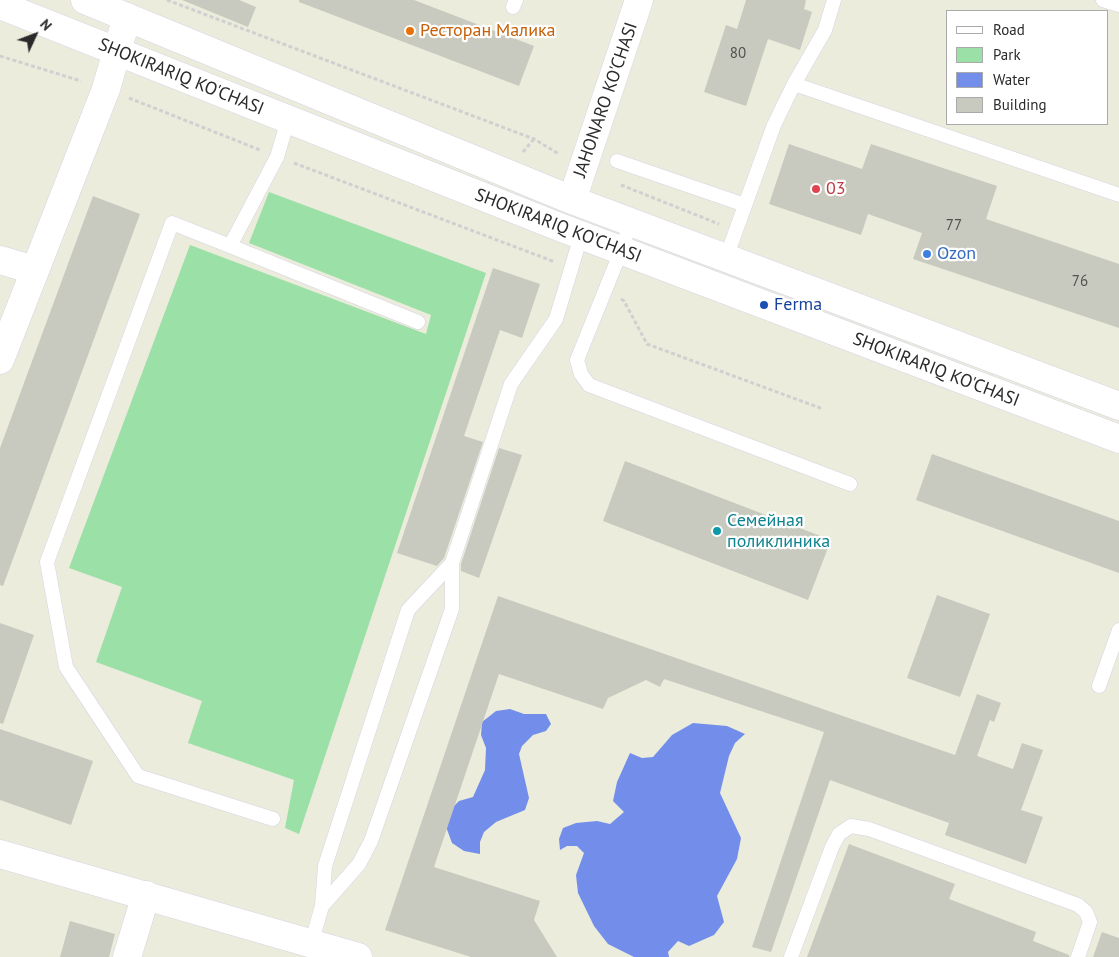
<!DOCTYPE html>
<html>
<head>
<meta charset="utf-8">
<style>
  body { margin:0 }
  #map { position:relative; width:1119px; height:957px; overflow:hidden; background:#ebecdc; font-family:"PT Sans",sans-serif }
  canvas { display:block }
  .legend { position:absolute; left:946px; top:10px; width:162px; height:115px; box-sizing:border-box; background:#fff; border:1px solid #aaa; margin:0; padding:6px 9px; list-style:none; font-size:15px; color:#2a2a2a }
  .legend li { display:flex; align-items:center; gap:10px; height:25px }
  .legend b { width:25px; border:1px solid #aaa }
  .north { position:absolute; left:10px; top:10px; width:50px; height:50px; -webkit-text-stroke:4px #fff; paint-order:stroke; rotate:47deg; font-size:14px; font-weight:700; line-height:20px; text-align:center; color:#2a2a2a }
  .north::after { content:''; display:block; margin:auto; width:18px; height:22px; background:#2a2a2a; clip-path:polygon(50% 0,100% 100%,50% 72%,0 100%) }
</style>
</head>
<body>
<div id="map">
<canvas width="1119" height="957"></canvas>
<ul class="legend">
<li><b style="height:6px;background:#fff"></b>Road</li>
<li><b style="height:14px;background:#9be0a6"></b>Park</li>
<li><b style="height:14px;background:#738eea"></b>Water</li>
<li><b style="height:14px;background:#c9cabf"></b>Building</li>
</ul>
<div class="north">N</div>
</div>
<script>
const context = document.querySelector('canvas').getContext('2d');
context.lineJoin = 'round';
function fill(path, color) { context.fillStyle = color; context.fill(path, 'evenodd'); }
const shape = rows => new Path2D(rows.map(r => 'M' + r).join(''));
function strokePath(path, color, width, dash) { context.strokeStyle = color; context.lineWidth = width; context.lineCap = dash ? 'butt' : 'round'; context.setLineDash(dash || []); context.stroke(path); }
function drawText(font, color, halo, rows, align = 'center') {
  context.font = font + ' "PT Sans",sans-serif'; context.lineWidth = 4.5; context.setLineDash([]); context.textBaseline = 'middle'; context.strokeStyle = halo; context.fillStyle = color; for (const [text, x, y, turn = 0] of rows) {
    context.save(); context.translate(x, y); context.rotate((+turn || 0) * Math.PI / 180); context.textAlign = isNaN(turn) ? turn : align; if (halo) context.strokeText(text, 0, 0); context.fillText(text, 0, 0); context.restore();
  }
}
fill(shape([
  [269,192,486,273,299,834,285,828,294,780,188,743,202,701,96,662,122,587,69,568,190,245,426,334,431,315,249,243]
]), '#9be0a6');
fill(shape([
  [510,709,524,714,546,714,551,724,546,731,533,735,522,746,519,754,529,798,525,810,496,822,484,832,480,842,480,854,464,851,452,843,445,824,448,812,459,801,473,797,485,770,486,748,481,735,482,722,496,711],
  [693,723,727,726,745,734,735,743,729,756,720,793,741,838,737,859,717,896,724,922,714,935,689,946,678,941,668,952,669,957,634,957,608,944,594,926,578,893,576,875,584,853,577,846,567,846,560,850,559,839,563,828,576,823,597,821,610,824,624,812,613,801,617,782,630,753,642,758,653,757,672,735]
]), '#738eea');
fill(shape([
  [182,0,239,0,256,7,248,27],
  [299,0,414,0,534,46,519,86,299,2],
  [746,0,806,0,804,9,812,12,800,50,768,39,746,106,704,92,726,25,737,29],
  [789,144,862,169,871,144,997,186,986,219,1119,264,1119,328,913,259,922,233,868,214,861,235,769,204],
  [93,196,140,214,3,586,0,585,0,448],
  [493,268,540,284,522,338,500,330,464,436,483,442,444,558,437,566,397,553],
  [499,448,522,455,479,578,461,571,461,564],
  [932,454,1119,521,1119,573,916,500],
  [625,461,831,540,808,600,603,521],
  [937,595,990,614,960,697,907,678],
  [498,596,955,755,977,694,1001,703,994,722,990,720,977,756,1013,769,1022,743,1043,750,1021,810,1043,817,1026,864,945,835,949,823,830,780,771,952,752,947,824,732,664,679,660,687,646,680,608,698,603,709,499,674,434,867,540,901,534,920,557,957,471,957,385,930],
  [0,623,34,635,3,724,0,723],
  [0,729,93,761,71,825,0,800],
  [849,844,955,884,949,899,1036,932,1033,941,1069,955,1069,957,807,957],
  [70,921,115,934,109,957,60,957],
  [1102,932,1119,938,1119,957,1093,957]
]), '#c9cabf');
const service = shape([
  [1103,0,1119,5],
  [513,7,516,0],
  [794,84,1119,195],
  [617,161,745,205],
  [631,222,621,251,577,360,581,374,589,385,850,484],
  [230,246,418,322],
  [726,258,774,125,794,84,825,30,834,0],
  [1099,686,1119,630],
  [273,819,138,776,66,667,47,562,172,223,230,246,277,157,288,120],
  [322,906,359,864,371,841,452,609,452,563],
  [311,944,322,906,325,866,408,610,452,563,511,384,556,319,581,236],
  [791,957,832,847,839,834,851,826,869,829,1078,905,1086,912,1090,922,1078,957]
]);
const minor = shape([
  [572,200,639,0],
  [0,260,34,270],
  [0,360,106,89,127,17],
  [0,854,358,957],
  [127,957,146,895]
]);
const secondary = shape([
  [85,0,572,200,1119,406],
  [0,5,562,228,1119,439]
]);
strokePath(service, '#d7d2e2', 15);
strokePath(minor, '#d7d2e2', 29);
strokePath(secondary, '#d7d2e2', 29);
strokePath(shape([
  [167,0,534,139,559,154],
  [0,56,81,81],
  [129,98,260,150],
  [523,152,534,139],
  [294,163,555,262],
  [621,185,719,224],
  [621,299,624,301,647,344,823,409]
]), '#d0d0d0', 3, [4, 2.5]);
strokePath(service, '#fff', 14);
strokePath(minor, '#fff', 28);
strokePath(secondary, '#fff', 28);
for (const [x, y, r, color] of [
  [410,31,5,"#e8710a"],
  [816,189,5,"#e0444e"],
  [927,254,5,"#3f7fe0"],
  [764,305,5,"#1a4fb4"],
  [717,531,5,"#0f9aa8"]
]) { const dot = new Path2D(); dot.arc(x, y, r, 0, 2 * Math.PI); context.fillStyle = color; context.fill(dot); strokePath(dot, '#fff', 2); }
drawText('15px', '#52524f', null, [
  ["80",738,54],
  ["77",954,226],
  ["76",1080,282]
]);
drawText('18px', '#c56008', '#fff', [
  ["Ресторан Малика",420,31]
], 'left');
drawText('18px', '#2a2a2a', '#fff', [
  ["SHOKIRARIQ KO'CHASI",181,77,22],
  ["JAHONARO KO'CHASI",606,100,-71],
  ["SHOKIRARIQ KO'CHASI",558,226,21],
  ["SHOKIRARIQ KO'CHASI",936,370,21]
]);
drawText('18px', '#be3a42', '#fff', [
  ["03",826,189]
], 'left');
drawText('18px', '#366cbe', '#fff', [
  ["Ozon",937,254]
], 'left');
drawText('18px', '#164399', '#fff', [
  ["Ferma",774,305]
], 'left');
drawText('18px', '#0d838f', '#fff', [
  ["Семейная",727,521],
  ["поликлиника",727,542]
], 'left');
</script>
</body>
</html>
